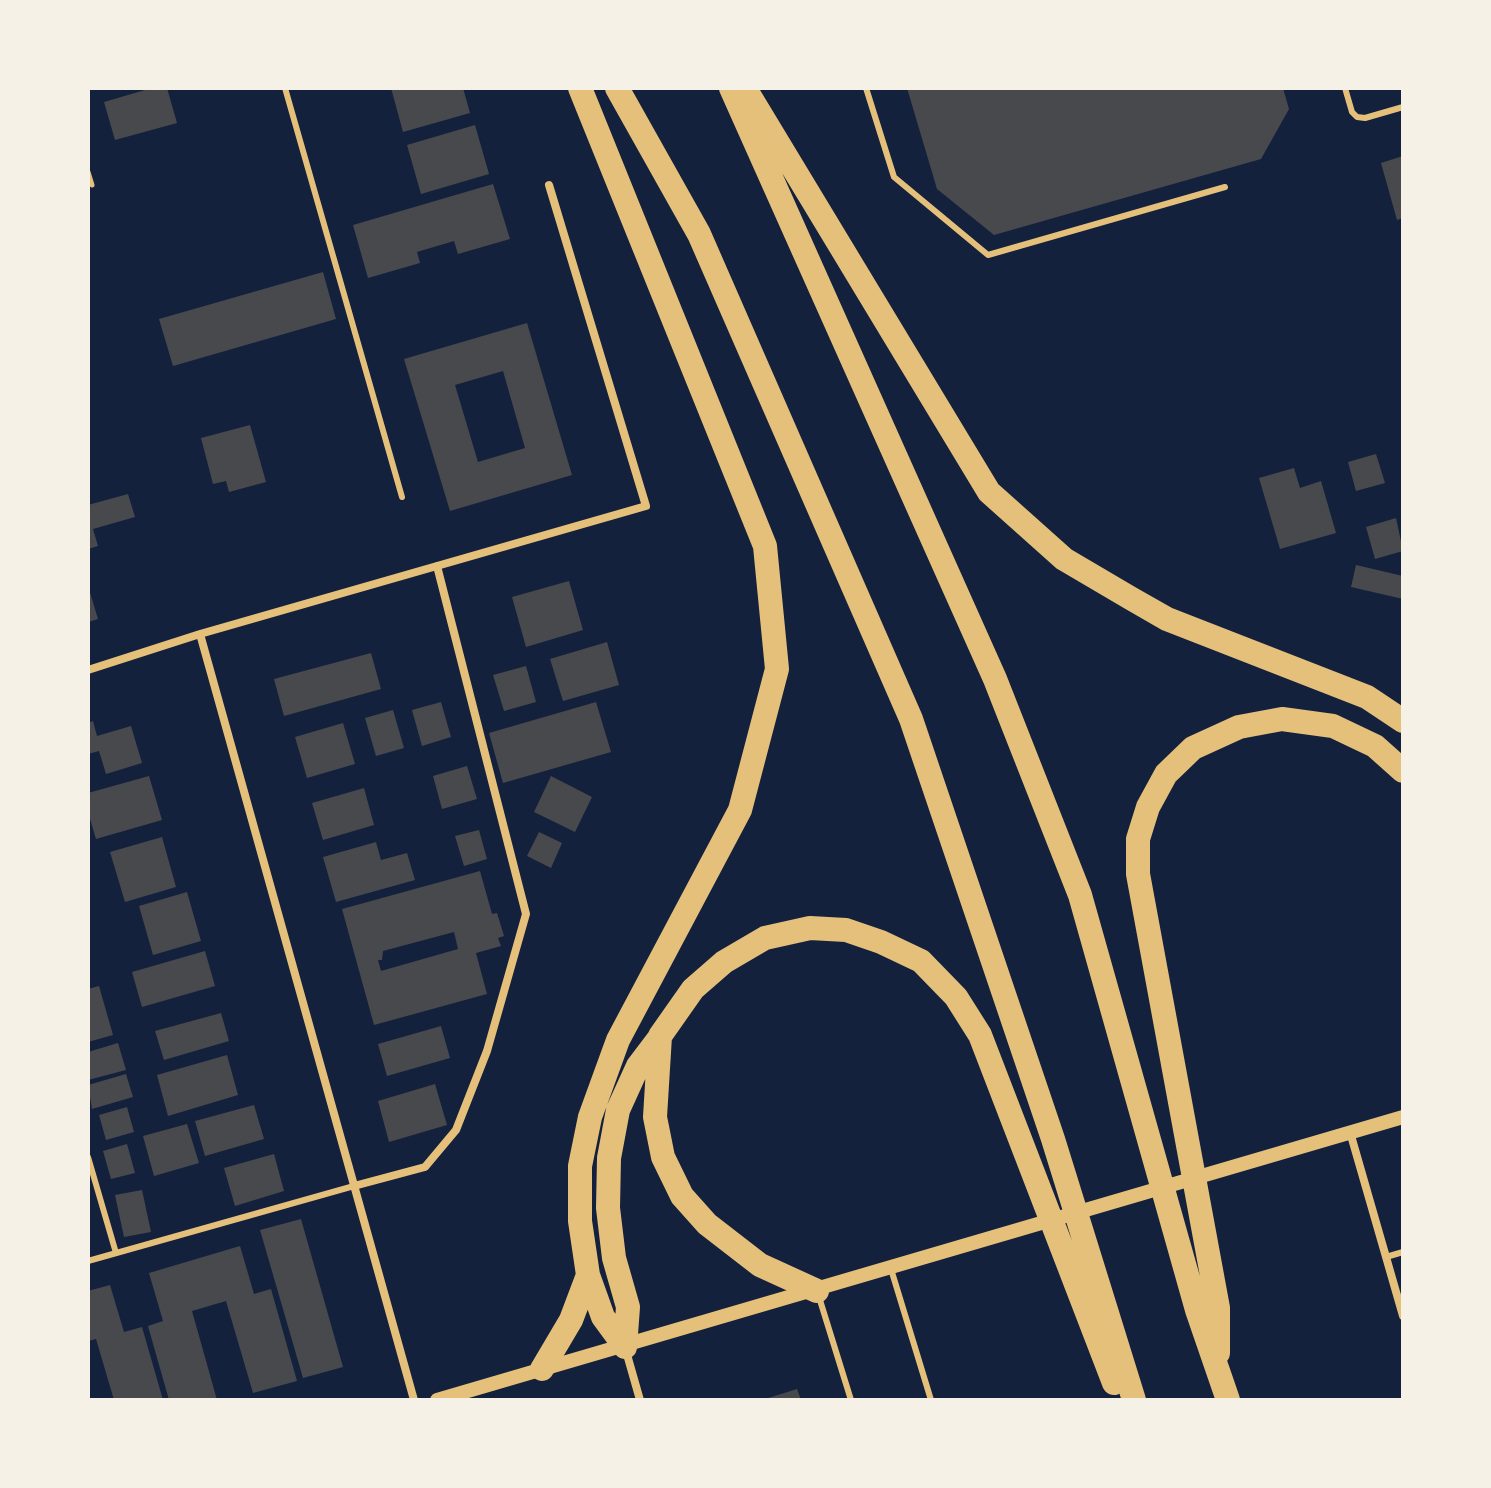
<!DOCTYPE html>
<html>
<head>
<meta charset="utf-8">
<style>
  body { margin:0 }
  #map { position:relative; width:1491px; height:1488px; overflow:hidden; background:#14213d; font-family:Montserrat,sans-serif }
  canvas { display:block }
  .frame { position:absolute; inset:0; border:90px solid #f6f1e7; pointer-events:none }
</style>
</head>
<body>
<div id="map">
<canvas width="1491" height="1488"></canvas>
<div class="frame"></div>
</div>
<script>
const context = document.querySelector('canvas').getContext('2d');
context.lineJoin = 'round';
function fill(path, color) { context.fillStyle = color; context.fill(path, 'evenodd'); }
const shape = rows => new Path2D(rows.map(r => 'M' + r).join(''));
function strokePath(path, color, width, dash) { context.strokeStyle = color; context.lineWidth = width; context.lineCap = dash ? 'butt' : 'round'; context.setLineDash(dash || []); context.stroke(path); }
fill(shape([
  [152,88,167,88,177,123,115,140,104,102],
  [391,88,463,88,470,113,403,132],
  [907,88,1283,88,1289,109,1261,159,994,235,937,189],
  [475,125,489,174,421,194,407,145],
  [1403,156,1403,218,1397,220,1381,163],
  [493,184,510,239,458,254,454,241,417,252,420,263,368,278,353,225],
  [323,272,336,319,173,366,159,319],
  [527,323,572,475,450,511,404,359],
  [503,371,525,448,478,462,455,385],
  [250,425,266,482,229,492,226,481,213,484,201,438],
  [1376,454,1385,483,1356,491,1348,462],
  [1294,468,1300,488,1321,481,1336,533,1280,549,1259,478],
  [128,494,135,517,93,529,98,546,88,549,88,505],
  [1396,518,1403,551,1375,559,1366,527],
  [1356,565,1403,576,1403,599,1351,587],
  [569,581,583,630,526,647,512,597],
  [88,586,98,619,88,622],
  [607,642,619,685,563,701,550,659],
  [371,653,381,689,284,716,274,679],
  [526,666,536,702,504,711,493,675],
  [441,702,451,737,422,746,412,710],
  [596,702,611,752,503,783,489,733],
  [393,710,404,748,376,756,365,718],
  [93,721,97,736,131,726,142,763,106,774,99,751,88,754,88,723],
  [343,723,355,764,307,778,295,737],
  [467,766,477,799,442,809,433,776],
  [149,776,162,820,96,839,88,812,88,793],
  [551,776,592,797,575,832,534,812],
  [364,788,374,825,323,840,312,803],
  [479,830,487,859,464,866,455,836],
  [539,832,562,843,551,868,527,856],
  [162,837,176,887,125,902,110,852],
  [376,842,381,860,407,853,415,880,336,902,323,857],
  [480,871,492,914,497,913,504,936,498,938,501,946,476,953,487,994,374,1025,342,909],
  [454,932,458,949,381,971,378,960,382,960,383,951],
  [187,892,201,941,153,955,139,906],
  [205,951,215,986,142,1007,132,972],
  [99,986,113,1035,88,1042,88,989],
  [221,1013,229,1041,164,1060,155,1031],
  [441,1026,450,1058,387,1076,378,1044],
  [118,1043,126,1070,88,1080,88,1052],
  [227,1055,238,1095,168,1116,157,1075],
  [126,1074,133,1097,92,1109,88,1085],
  [435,1084,447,1125,389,1142,378,1101],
  [254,1105,264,1139,205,1156,195,1121],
  [127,1107,134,1132,106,1140,99,1115],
  [187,1124,199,1163,154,1176,143,1136],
  [127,1144,135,1173,111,1179,103,1151],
  [274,1154,284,1191,235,1206,224,1168],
  [142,1190,151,1232,124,1237,115,1195],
  [301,1219,343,1367,303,1378,260,1230],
  [240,1246,254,1294,271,1289,297,1381,253,1393,226,1301,192,1311,217,1400,169,1400,148,1326,163,1321,149,1273],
  [110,1285,124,1332,142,1327,163,1400,114,1400,96,1339,88,1341,88,1291],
  [797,1389,801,1400,765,1400,765,1399]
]), '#48494c');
strokePath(shape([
  [88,172,92,185]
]), '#e5c07b', 5);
strokePath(shape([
  [285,88,402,497],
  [866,88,894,177,988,255,1225,187],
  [1345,88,1352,112,1357,117,1365,118,1403,107],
  [88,1157,116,1253],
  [1386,1257,1403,1252],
  [88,1261,354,1186],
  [891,1269,931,1400],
  [819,1297,851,1400]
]), '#e5c07b', 6);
strokePath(shape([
  [200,634,414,1400],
  [88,670,200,634,646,506,549,185],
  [1350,1132,1403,1316],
  [354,1186,425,1167,456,1130,487,1051,526,914,437,566],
  [626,1351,640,1400]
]), '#e5c07b', 8);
strokePath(shape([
  [437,1400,1403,1117]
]), '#e5c07b', 14);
strokePath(shape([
  [580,88,765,546,777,669,740,810,618,1040,590,1117,580,1166,580,1221,588,1275,603,1317,625,1347],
  [617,88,699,234,911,719,1053,1139,1134,1400],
  [731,88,995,679,1080,895,1197,1310,1228,1400],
  [749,95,989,492,1064,559,1132,599,1167,619,1367,697,1403,721],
  [817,1291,760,1265,707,1224,682,1196,663,1157,655,1117,660,1036,693,989,724,962,765,938,810,928,846,930,881,942,921,961,956,997,980,1035,1114,1383],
  [625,1347,628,1307,614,1258,608,1208,609,1158,618,1110,638,1066,660,1037],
  [1218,1353,1218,1308,1138,874,1138,839,1148,807,1166,774,1193,748,1239,727,1282,719,1333,726,1375,746,1403,771],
  [542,1369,571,1320,588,1275]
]), '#e5c07b', 24);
</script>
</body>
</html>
